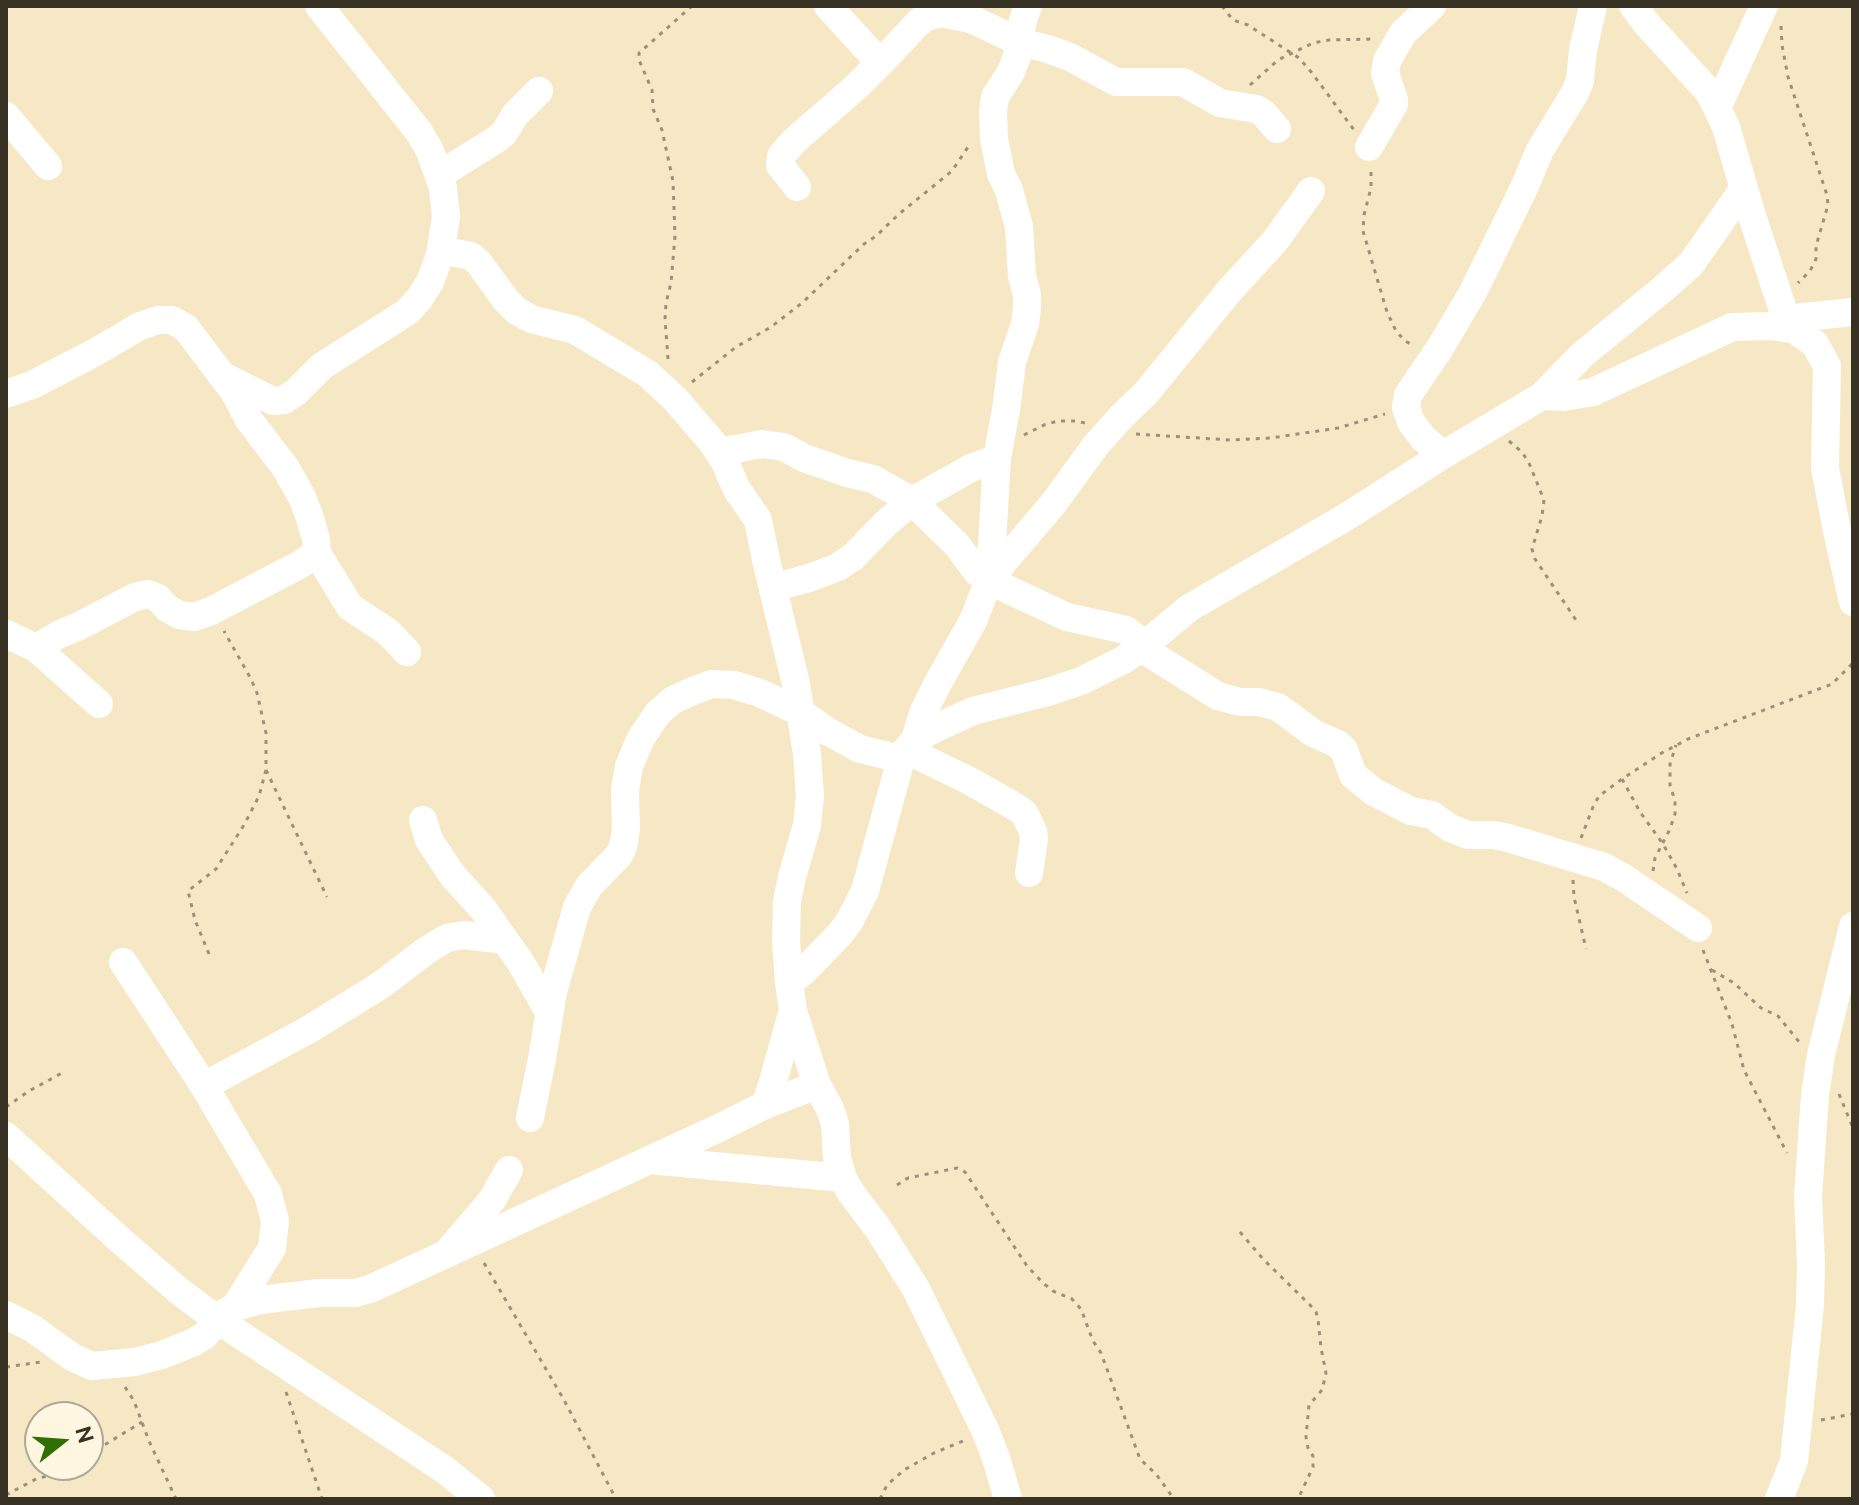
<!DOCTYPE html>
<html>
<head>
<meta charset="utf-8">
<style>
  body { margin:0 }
  #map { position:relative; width:1859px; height:1505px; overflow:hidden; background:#f7e8c5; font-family:Ubuntu,sans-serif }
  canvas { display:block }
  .frame { position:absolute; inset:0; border:8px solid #383225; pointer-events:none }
  .north { position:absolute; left:24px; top:1401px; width:80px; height:80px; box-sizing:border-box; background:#fff6e1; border:2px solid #afa896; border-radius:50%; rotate:73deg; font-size:22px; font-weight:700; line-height:32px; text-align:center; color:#383225 }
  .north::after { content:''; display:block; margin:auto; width:28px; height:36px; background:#326f02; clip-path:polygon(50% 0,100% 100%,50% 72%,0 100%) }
</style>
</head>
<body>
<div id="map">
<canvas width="1859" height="1505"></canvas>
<div class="frame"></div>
<div class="north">N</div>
</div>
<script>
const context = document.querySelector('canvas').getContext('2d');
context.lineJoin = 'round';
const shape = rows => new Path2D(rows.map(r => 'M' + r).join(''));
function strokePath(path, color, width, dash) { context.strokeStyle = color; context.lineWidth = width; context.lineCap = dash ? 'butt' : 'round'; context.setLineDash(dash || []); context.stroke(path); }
strokePath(shape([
  [1222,6,1233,20,1248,25,1299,58,1312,73,1354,130],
  [1781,26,1782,45,1788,77,1827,195,1828,205,1816,246,1816,259,1810,271,1798,283],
  [1250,85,1278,60,1313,43,1329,40,1373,39],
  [1371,172,1371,188,1364,215,1363,231,1387,312,1396,331,1405,341,1413,345],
  [668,359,665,319,666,303,671,283,675,236,673,181,662,130,653,109,652,90,639,60,639,53,692,6],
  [692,382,736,347,771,327,802,303,864,244,876,236,899,214,952,171,970,144],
  [1136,434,1231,440,1271,438,1338,428,1385,414],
  [1024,435,1044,425,1058,421,1076,421,1085,423],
  [1509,441,1522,452,1529,463,1544,500,1542,516,1532,549,1535,559,1578,623],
  [266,770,327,897],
  [1622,779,1640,812,1663,844,1677,869,1687,893],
  [1581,838,1593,807,1599,796,1622,779,1660,754,1688,739,1832,684,1853,663],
  [1653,871,1655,858,1670,829,1675,814,1675,801,1670,785,1670,764,1676,745],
  [1573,880,1574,897,1586,949],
  [1703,950,1732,1024,1744,1070,1787,1153],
  [209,954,195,920,188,891,216,869,244,825,259,796,266,770,266,733,257,693,251,679,224,631],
  [1712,970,1734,983,1761,1008,1778,1016,1800,1043],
  [1839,1094,1853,1128],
  [6,1107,29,1091,62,1073],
  [897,1185,908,1178,957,1168,965,1172,1027,1266,1043,1283,1053,1291,1072,1299,1081,1309,1093,1341,1101,1353,1140,1459,1156,1474,1174,1499],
  [1240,1232,1263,1259,1312,1307,1316,1312,1318,1319,1321,1348,1326,1373,1322,1390,1309,1405,1306,1437,1308,1448,1313,1456,1313,1467,1298,1499],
  [484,1263,564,1400,616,1499],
  [6,1367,41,1362],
  [125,1387,134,1401,149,1441,176,1499],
  [286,1392,322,1499],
  [1821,1420,1853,1414],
  [88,1455,142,1422],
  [6,1495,36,1479,54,1474,70,1465],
  [880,1499,887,1485,904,1470,934,1453,963,1441]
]), '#9b9178', 3, [4, 6]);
strokePath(shape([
  [828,6,879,62],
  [1633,6,1646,23,1708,91,1717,108,1726,127,1752,216,1786,319,1794,329,1815,344,1827,366,1825,468,1837,531,1853,602],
  [1717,108,1764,6],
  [6,116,48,166],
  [1369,147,1394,104,1394,100,1385,73,1387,61,1403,33,1432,6],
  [437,170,449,169,497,139,504,133,515,115,539,91],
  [797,187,780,165,781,156,794,141,856,87,890,53,917,24,924,18,940,13,971,19,1020,42,1048,49,1070,57,1116,82,1183,82,1220,103,1256,109,1263,113,1277,129],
  [440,255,450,252,471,256,479,263,505,299,517,311,531,319,575,330,648,374,675,399,712,442,725,462,736,488,758,520,766,560,796,684,807,754,810,796,807,825,792,877,787,901,786,940,789,983],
  [1786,319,1853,312],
  [223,376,273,401,284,400,296,392,322,366,407,312,419,299,430,282,440,255,446,217,443,188,430,151,419,132,319,6],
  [6,394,32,385,94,353,140,326,158,320,172,320,186,328,235,393,249,420,285,467,302,497,309,515,316,539,317,553,299,565,211,611,194,617,179,615,167,608,158,598,148,594,135,597,79,626,60,634,36,648],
  [1542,396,1564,397,1593,392,1732,327,1770,326,1794,329],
  [719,452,762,444,784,447,804,458,847,473,873,479,912,501,957,545,977,572,1009,590,1067,617,1126,630,1136,638,1141,648,1218,696,1240,702,1259,702,1278,707,1313,733,1338,744,1344,750,1353,775,1374,792,1411,811,1432,815,1450,828,1468,835,1493,835,1505,837,1604,867,1624,878,1698,928],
  [1443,455,1423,438,1411,422,1406,407,1408,395,1440,348,1473,292,1524,188,1540,150,1575,93,1580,81,1583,50,1593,6],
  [317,553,350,607,388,632,407,652],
  [990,578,1053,504,1096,445,1122,416,1146,393,1230,290,1275,241,1311,191],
  [773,588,812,577,838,567,853,557,885,524,912,501,971,468,997,458],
  [6,634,36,648,99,704],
  [915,740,923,713,939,681,973,621,990,578,997,458,1006,410,1012,362,1025,324,1027,308,1027,295,1022,276,1019,227,1009,190,1001,174,994,139,993,112,995,97,1011,72,1017,56,1023,20,1028,6],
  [906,750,968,780,1014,806,1024,813,1033,831,1034,839,1029,873],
  [423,820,429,840,453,876,483,909,521,963,549,1012],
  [123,962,204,1086,268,1194,275,1221,272,1248,235,1307],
  [793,1011,817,1085,830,1109,835,1124,837,1158,843,1178,849,1190,879,1230,916,1289,986,1432,997,1461,1008,1499],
  [204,1086,308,1030,381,985,427,950,447,938,464,935,505,940],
  [765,1105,817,1085],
  [530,1118,542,1059,553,992,577,907,589,886,619,855,623,847,626,829,625,791,629,766,641,738,658,713,673,700,695,690,712,684,734,685,760,693,800,712,827,731,860,749,901,759],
  [6,1136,120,1240,179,1291,215,1318,445,1470,481,1499],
  [649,1160,843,1178],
  [451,1248,492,1200,509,1170],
  [6,1315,32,1328,72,1357,92,1366,135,1362,162,1355,194,1342,204,1336,219,1320],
  [215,1318,235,1307,260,1300,319,1293,355,1293,370,1289,721,1127,765,1105,773,1082,793,1010,789,983,804,971,839,935,849,922,865,891,901,759,906,750,915,740,934,729,973,711,1048,692,1081,681,1123,660,1141,648,1189,608,1346,517,1443,455,1542,396,1582,355,1664,288,1691,264,1744,188],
  [1779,1499,1794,1461,1810,1305,1811,1264,1808,1196,1815,1095,1821,1055,1853,926]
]), '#fff', 28);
</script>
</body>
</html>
